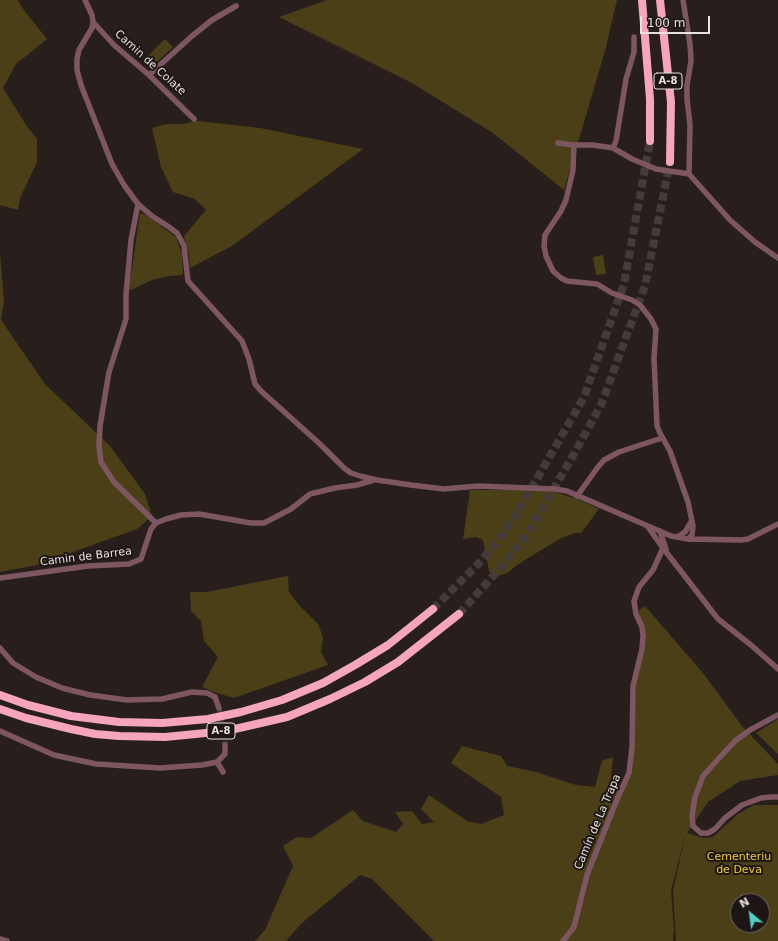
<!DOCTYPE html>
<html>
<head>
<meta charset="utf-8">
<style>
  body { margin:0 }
  #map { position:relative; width:778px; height:941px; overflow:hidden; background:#281f1d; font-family:"DejaVu Sans",sans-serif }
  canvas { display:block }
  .north { position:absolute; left:730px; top:893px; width:40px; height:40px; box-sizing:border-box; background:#1e1614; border:1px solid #6e6765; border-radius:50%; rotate:331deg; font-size:11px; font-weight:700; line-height:16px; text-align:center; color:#e7e1df }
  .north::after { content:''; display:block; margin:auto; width:14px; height:18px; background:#54cdc7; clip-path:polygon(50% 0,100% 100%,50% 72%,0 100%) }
  .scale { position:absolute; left:640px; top:16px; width:70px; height:18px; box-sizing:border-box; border:2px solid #e7e1df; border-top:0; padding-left:5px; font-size:12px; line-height:14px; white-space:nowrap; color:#e7e1df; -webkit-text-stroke:3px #1e1614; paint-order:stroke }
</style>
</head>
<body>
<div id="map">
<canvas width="778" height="941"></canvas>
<div class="north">N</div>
<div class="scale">100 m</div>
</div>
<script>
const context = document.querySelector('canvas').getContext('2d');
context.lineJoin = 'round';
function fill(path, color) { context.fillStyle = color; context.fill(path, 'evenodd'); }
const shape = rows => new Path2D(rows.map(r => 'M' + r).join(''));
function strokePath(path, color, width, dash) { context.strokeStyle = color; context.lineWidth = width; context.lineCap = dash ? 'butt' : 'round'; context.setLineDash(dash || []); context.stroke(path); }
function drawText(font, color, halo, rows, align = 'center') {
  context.font = font + ' "DejaVu Sans",sans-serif'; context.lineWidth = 4; context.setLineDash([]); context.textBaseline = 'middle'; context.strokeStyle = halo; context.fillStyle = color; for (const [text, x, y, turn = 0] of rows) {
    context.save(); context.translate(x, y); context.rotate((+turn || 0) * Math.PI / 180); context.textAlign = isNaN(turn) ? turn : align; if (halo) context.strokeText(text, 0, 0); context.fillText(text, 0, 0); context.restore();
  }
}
fill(shape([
  [0,0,18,0,23,9,47,39,16,64,3,88,26,125,37,139,37,162,20,198,18,210,0,205],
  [327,0,617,0,605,51,564,190,493,133,412,83,279,17],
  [165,39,173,47,156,63,149,55],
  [197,121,260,128,363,149,232,246,190,268,189,256,184,236,206,210,195,199,173,192,161,167,152,128,166,124,183,124],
  [140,213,146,215,176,237,182,254,183,273,182,275,169,276,152,280,131,290,129,289],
  [0,253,4,301,1,320,45,384,110,446,145,494,152,516,137,529,37,565,0,572],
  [603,255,606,274,596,275,593,257],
  [470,490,528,490,555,492,580,500,599,509,581,533,576,533,561,538,520,563,507,573,494,577,489,571,483,540,476,537,463,539],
  [288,576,289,592,299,605,318,624,323,637,321,652,328,665,234,698,217,693,202,687,218,657,204,641,201,621,191,611,190,592,207,592],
  [645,606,703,673,742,726,778,764,778,775,740,781,708,802,687,833,704,838,713,837,738,814,754,805,778,805,778,941,676,941,673,891,685,836,671,891,674,929,673,941,434,941,372,879,360,875,302,923,286,941,255,941,265,930,293,866,283,846,297,837,311,838,353,810,363,821,396,832,403,824,395,812,412,811,422,824,434,822,421,809,429,795,467,821,481,824,504,815,501,797,451,763,462,746,501,756,507,766,536,772,576,785,595,787,602,761,613,757,611,777,621,788,630,774,634,690,643,649,639,610],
  [738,901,762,901,762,925,738,925],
  [778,719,778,754,756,733]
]), '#4a3f17');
strokePath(shape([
  [219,708,225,745]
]), '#453c3a', 5.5, [5.5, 3]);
strokePath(shape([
  [433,609,482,560,512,522,584,397,624,284,650,141],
  [459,614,503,565,529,532,579,445,601,405,645,286,670,162]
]), '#453c3a', 8, [8, 4]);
strokePath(shape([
  [85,0,92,15,93,22,92,28,79,50,77,59,77,70,81,85,112,164,124,185,138,204,152,216,169,227,177,233,181,240,184,246,188,281,242,341,249,359,255,384,261,391,320,444,344,468,351,473,360,476,377,480,411,485,444,489,478,486,555,489,567,491,671,536,688,539,742,540,748,539,778,524],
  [683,0,690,44,691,61,687,85,687,99,690,125,689,174],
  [93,22,114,45,149,75,194,119],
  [149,75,192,36,212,20,236,6],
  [558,143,574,145,593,145,613,148,632,159,656,169,689,174,730,220,755,242,778,258],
  [574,145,573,170,566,200,561,211,545,235,544,246,546,256,553,271,561,278,567,281,597,284,612,293,632,300,640,305,651,319,656,329,654,358,657,426,660,433,670,451,688,502,693,526,692,535,688,539],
  [613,148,616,141,626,79,634,52,634,37],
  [138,204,131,240,126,295,126,319,109,372,100,426,99,446,101,462,114,482,156,523],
  [577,496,598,467,604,460,619,452,662,438],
  [648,527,663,548,718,619,751,645,778,669],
  [660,531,666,549],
  [677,537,685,532,691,522],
  [0,578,88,566,129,564,141,559,151,529,156,523,166,519,181,515,199,514,251,523,264,523,291,509,310,494,335,488,357,485,374,480],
  [0,648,13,663,36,677,62,688,90,695,127,700,162,699,192,692,207,693,215,697,219,708],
  [778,715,750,730,735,741,711,767,703,776,695,797,692,816,693,826,701,833,708,833,715,829,725,818,742,805,761,798,771,797,778,797],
  [0,731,54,755,96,764,160,768,202,765,217,762,225,754,225,745],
  [217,762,223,772],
  [0,939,7,941],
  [563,941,574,927,587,875,618,797,629,773,632,747,633,686,642,649,643,636,642,627,636,614,634,601,639,587,653,570,663,548]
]), '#7e5662', 5.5);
strokePath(shape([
  [642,0,650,99,650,141],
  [660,0,671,102,670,162],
  [0,695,28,705,71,716,119,722,162,723,208,719,241,712,282,700,323,683,355,665,388,645,433,609],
  [0,709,26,718,71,729,95,734,119,736,165,737,226,731,287,717,330,699,365,682,398,662,459,614]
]), '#f6a5be', 8);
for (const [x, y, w] of [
  [668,81,28],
  [221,731,28]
]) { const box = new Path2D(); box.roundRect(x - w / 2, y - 8, w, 16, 3); context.fillStyle = '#1e1614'; context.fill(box); strokePath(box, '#e7e1df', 1); }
drawText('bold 10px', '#e7e1df', null, [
  ["A-8",668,81],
  ["A-8",221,731]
]);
drawText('11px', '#e7e1df', '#1e1614', [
  ["Camin de Colate",150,63,42],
  ["Camin de Barrea",86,557,-7],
  ["Camín de La Trapa",598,822,-67]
]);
drawText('11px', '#f0ce42', '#1e1614', [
  ["Cementeriu",739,857],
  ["de Deva",739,870]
]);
</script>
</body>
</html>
